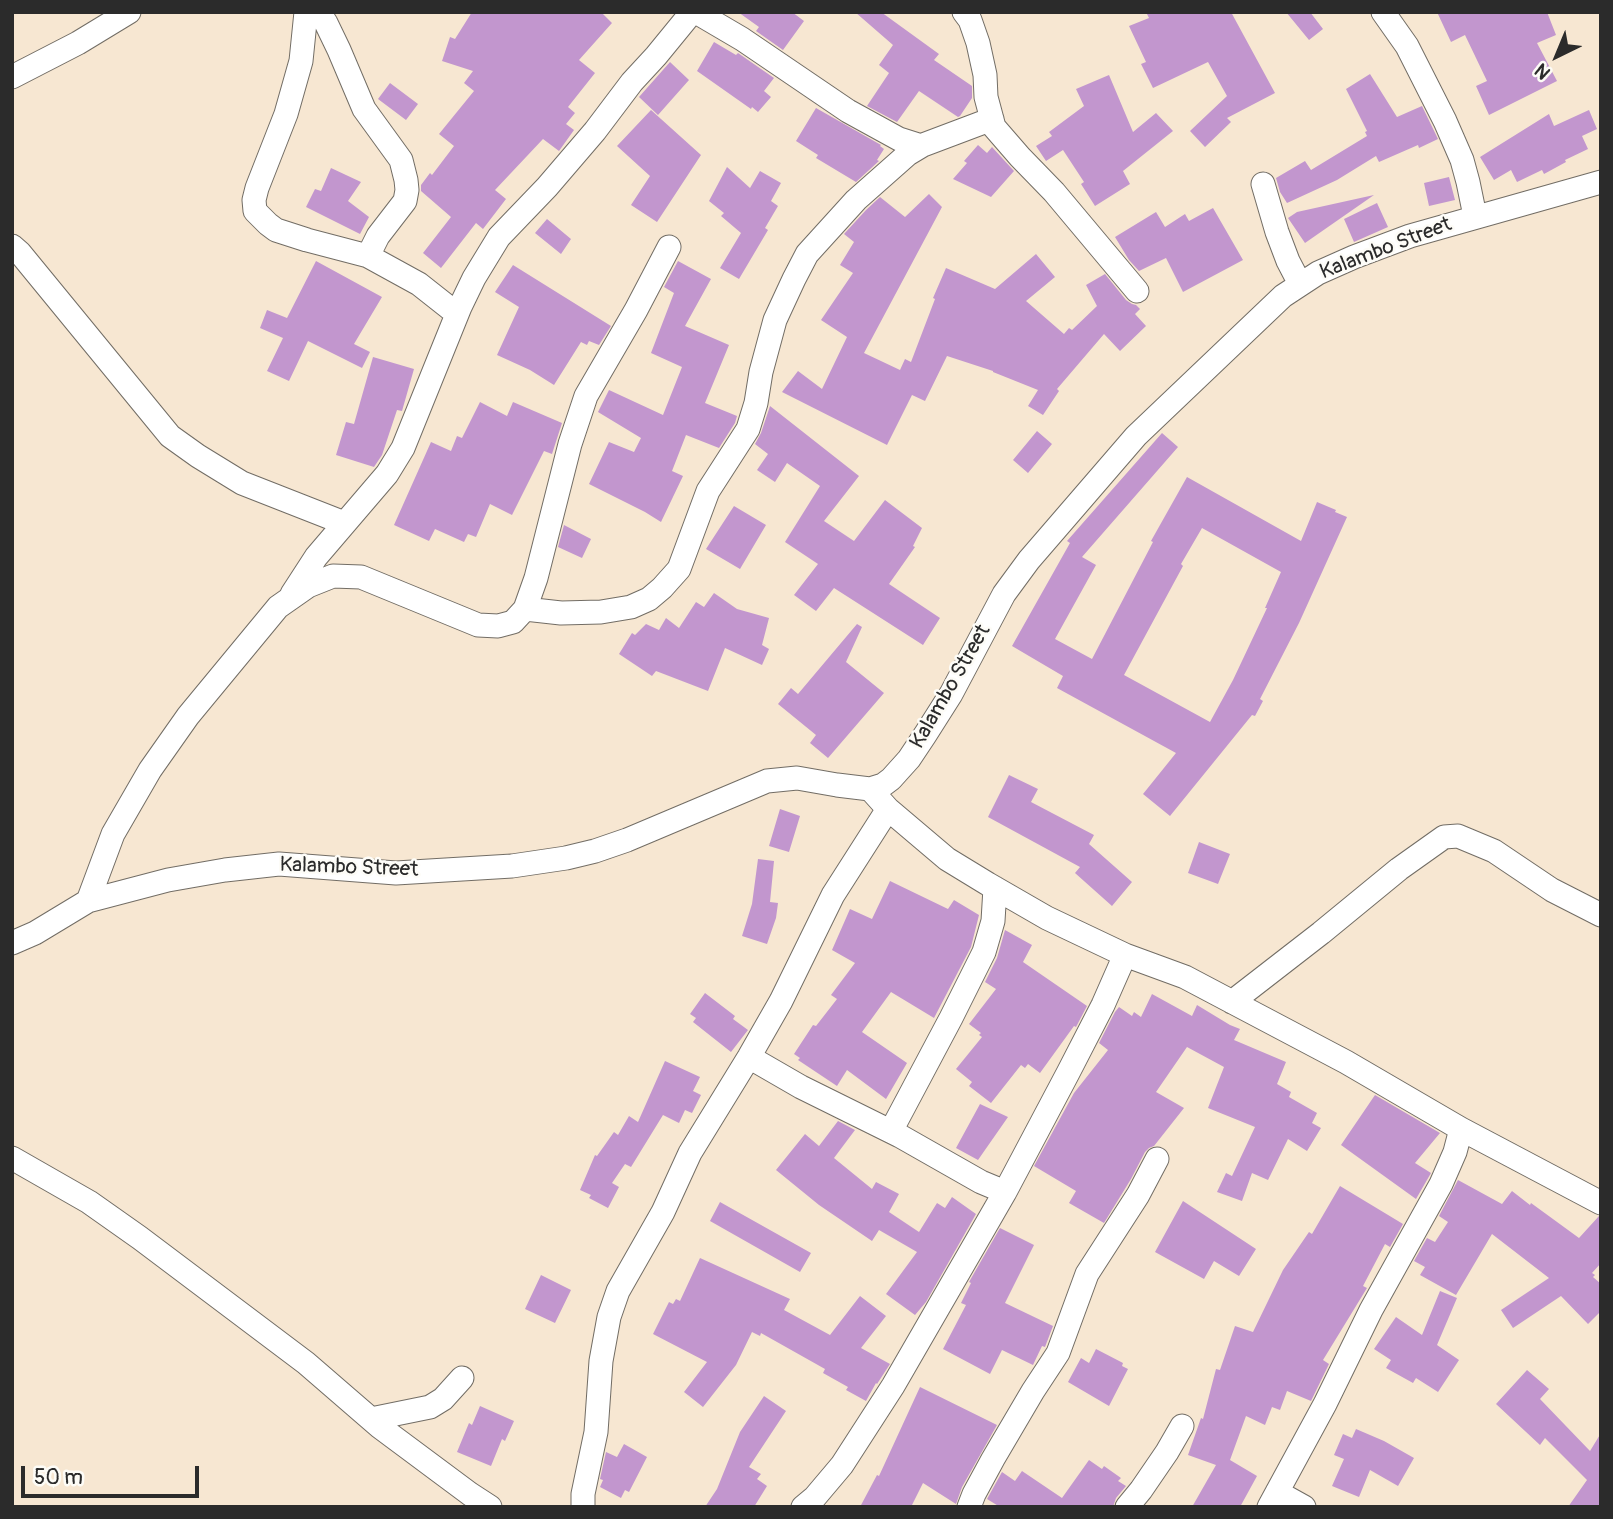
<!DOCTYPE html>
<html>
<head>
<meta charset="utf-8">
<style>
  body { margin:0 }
  #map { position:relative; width:1613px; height:1519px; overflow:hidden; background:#f7e7d2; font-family:Pangolin,sans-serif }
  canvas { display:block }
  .frame { position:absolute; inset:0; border:14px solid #2b2b2b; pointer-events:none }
  .north { position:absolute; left:1522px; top:21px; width:70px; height:70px; -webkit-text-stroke:5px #fdfcf7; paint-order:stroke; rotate:223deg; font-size:19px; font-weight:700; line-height:28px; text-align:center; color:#2b2b2b }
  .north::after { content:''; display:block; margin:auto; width:24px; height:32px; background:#2b2b2b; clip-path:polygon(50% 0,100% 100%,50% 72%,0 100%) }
  .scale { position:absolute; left:21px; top:1466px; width:178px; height:32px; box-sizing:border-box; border:4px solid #2b2b2b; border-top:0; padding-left:9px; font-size:21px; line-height:24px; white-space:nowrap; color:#2b2b2b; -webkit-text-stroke:5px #fdfcf7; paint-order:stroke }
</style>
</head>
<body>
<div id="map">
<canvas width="1613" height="1519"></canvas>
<div class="frame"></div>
<div class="north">N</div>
<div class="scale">50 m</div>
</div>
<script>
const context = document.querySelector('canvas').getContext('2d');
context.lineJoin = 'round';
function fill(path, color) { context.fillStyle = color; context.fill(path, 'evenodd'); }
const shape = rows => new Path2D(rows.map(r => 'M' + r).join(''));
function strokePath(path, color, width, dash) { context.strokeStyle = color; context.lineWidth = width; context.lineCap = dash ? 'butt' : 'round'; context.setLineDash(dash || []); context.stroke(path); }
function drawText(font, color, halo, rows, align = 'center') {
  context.font = font + ' Pangolin,sans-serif'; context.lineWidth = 5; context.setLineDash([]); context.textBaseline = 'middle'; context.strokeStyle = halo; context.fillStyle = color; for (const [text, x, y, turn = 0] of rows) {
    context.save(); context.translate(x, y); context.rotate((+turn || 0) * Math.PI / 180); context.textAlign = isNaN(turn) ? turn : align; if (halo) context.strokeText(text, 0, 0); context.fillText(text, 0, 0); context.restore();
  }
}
fill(shape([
  [472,12,601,12,612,23,579,60,595,73,568,107,575,113,566,124,574,130,559,151,543,139,495,190,506,199,483,229,476,223,441,268,423,253,451,217,421,191,421,185,430,173,432,175,454,146,439,134,474,91,464,83,473,71,442,61,450,37,455,39],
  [738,12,792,12,804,21,783,50,756,31,759,27],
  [855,12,881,12,939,54,934,60,972,86,972,98,960,116,958,117,919,91,897,122,867,106,889,73,879,65,893,45],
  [1146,12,1231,12,1275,93,1227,118,1231,122,1205,147,1190,131,1227,96,1208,62,1153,88,1141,64,1146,62,1129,26,1149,18],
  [1286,12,1310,12,1323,29,1309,40],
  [1437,12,1547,12,1556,35,1537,43,1557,81,1489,115,1476,86,1487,81,1465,35,1451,42],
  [714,42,736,55,738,53,774,78,764,91,771,97,758,112,752,107,751,109,697,71],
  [670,62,689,80,658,115,639,97],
  [1370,74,1397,117,1422,106,1438,139,1419,148,1418,145,1379,162,1376,156,1337,180,1287,203,1280,192,1276,178,1305,161,1311,170,1367,136,1365,132,1367,131,1346,89],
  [1109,75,1133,132,1156,113,1173,131,1123,171,1130,184,1095,206,1081,184,1084,182,1063,150,1046,161,1036,146,1052,136,1049,132,1084,106,1076,89],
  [390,83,418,104,406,120,378,99],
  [816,108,881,145,880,146,884,149,877,160,879,161,856,182,816,158,818,155,796,141],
  [651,110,701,155,657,222,631,205,650,176,617,146],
  [1589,110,1597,129,1582,136,1588,149,1565,160,1566,162,1544,174,1542,170,1517,182,1511,170,1494,180,1480,157,1549,114,1554,126],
  [978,145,987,153,992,147,1014,171,991,197,953,179,967,163,964,161],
  [727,167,750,188,760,171,781,183,771,201,778,206,765,228,768,230,739,279,720,268,741,233,721,216,724,213,709,201],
  [331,168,361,182,348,201,369,217,360,234,306,207,315,189,321,191],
  [1449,177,1455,200,1429,206,1424,183],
  [929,194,942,207,864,353,900,370,905,359,911,362,935,299,933,298,946,268,995,289,1036,254,1055,277,1026,301,1064,334,1069,328,1072,330,1097,306,1086,285,1105,274,1126,300,1132,304,1136,305,1140,309,1135,314,1146,326,1120,351,1104,334,1057,389,1059,391,1043,415,1028,406,1038,390,993,372,993,371,947,356,925,401,912,395,887,445,782,392,798,371,822,389,847,337,821,320,853,273,840,265,854,242,844,234,866,210,880,197,905,217],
  [1374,195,1305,243,1288,218,1297,212],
  [1377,203,1388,227,1354,242,1344,219],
  [1213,208,1243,260,1183,292,1166,258,1139,271,1129,260,1115,237,1156,212,1165,227,1185,214,1189,221],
  [547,219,571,239,561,254,535,233],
  [316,261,382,297,354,344,370,352,362,368,308,341,289,381,267,371,283,338,260,328,267,310,287,318],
  [678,261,711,279,685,326,729,345,705,403,737,416,735,423,719,448,686,435,672,471,683,476,661,522,645,512,589,484,609,442,634,452,641,438,598,412,609,390,663,415,682,367,651,353,674,293,664,287],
  [513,265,611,326,599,345,589,341,587,345,581,342,554,385,530,370,497,355,519,307,495,292],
  [373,357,414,369,402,411,397,410,382,455,374,467,336,455,346,422,354,424],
  [480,402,507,416,513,402,562,423,552,454,544,451,512,515,490,504,476,537,468,534,464,542,435,529,429,541,394,525,431,442,451,451,457,436,462,438],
  [770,406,859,476,824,521,854,541,885,500,922,528,913,546,915,547,889,584,940,618,923,645,834,588,816,611,794,595,818,564,785,542,820,486,787,463,775,482,757,470,768,454,755,444,761,433],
  [1037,431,1052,444,1028,473,1013,460],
  [1162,433,1178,447,1082,557,1096,565,1055,639,1092,659,1153,542,1151,541,1187,477,1301,541,1317,502,1336,510,1335,512,1347,517,1299,623,1260,699,1263,701,1255,716,1252,715,1170,816,1143,794,1176,753,1057,688,1063,676,1012,646,1070,543,1067,541],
  [1202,528,1281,572,1265,608,1267,608,1233,680,1210,722,1124,675,1183,566,1181,564],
  [734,506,766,525,740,569,706,549],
  [564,525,591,539,582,558,558,547],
  [714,593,737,609,769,618,762,645,769,649,762,665,725,648,708,691,656,671,652,676,619,654,632,633,635,635,646,624,659,630,666,618,679,628,696,602,704,607],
  [857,624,862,627,846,662,884,693,828,758,810,743,816,735,778,704,791,688,798,694],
  [1009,775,1038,789,1031,802,1094,835,1089,844,1132,882,1112,906,1075,873,1080,867,988,817],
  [780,809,800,816,789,852,769,846],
  [1199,842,1230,854,1218,884,1188,873],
  [758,859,774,861,770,902,778,903,776,918,767,944,742,936,752,904],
  [890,881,948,909,954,900,979,915,971,947,934,1018,891,992,862,1032,907,1063,886,1099,847,1070,837,1086,798,1060,800,1058,794,1054,813,1025,816,1026,837,999,831,995,855,963,832,950,850,909,872,919],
  [1005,930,1032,945,1023,962,1087,1006,1076,1027,1074,1026,1040,1073,1028,1064,1025,1068,1021,1065,991,1103,969,1086,972,1082,956,1069,982,1037,979,1035,981,1033,969,1024,996,989,985,982,997,958],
  [705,993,735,1016,733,1019,748,1030,731,1052,693,1022,696,1018,690,1014],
  [1152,994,1192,1016,1197,1005,1230,1025,1240,1029,1234,1040,1286,1062,1277,1084,1291,1092,1289,1097,1317,1113,1312,1123,1321,1128,1307,1151,1288,1139,1268,1180,1252,1173,1242,1201,1217,1192,1226,1173,1232,1176,1255,1127,1208,1108,1224,1067,1187,1047,1156,1092,1184,1108,1154,1146,1149,1148,1145,1152,1131,1179,1104,1223,1069,1203,1076,1191,1034,1166,1074,1093,1108,1050,1099,1043,1115,1012,1119,1007,1132,1016,1134,1012,1141,1017],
  [665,1061,700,1077,693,1091,701,1095,692,1113,685,1110,679,1123,663,1115,631,1167,625,1164,612,1183,619,1187,608,1208,589,1198,591,1195,580,1190,595,1155,597,1156,614,1132,618,1135,629,1116,638,1122],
  [1375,1095,1440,1133,1415,1163,1431,1173,1416,1199,1341,1145],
  [980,1104,1008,1117,978,1160,956,1148],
  [838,1121,855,1130,834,1158,872,1189,876,1182,899,1194,889,1212,919,1232,937,1203,945,1208,952,1197,976,1214,926,1302,915,1315,886,1294,917,1252,879,1230,872,1241,819,1205,776,1170,805,1134,819,1146],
  [1458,1180,1502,1204,1512,1191,1530,1205,1531,1203,1579,1238,1599,1216,1601,1217,1601,1263,1592,1273,1595,1275,1593,1277,1601,1284,1601,1311,1588,1324,1561,1296,1513,1328,1501,1310,1549,1278,1492,1234,1456,1295,1420,1275,1425,1267,1414,1261,1427,1238,1435,1242,1448,1222,1439,1216],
  [1340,1186,1403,1224,1390,1247,1385,1244,1363,1286,1367,1288,1323,1360,1329,1364,1311,1401,1287,1391,1280,1410,1272,1407,1265,1425,1246,1416,1230,1460,1257,1476,1240,1507,1192,1507,1216,1465,1188,1455,1201,1418,1203,1419,1216,1369,1220,1370,1235,1326,1253,1332,1283,1270,1309,1232,1312,1234],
  [1183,1201,1256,1249,1239,1276,1214,1261,1204,1279,1155,1252],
  [720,1202,811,1253,800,1272,710,1221],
  [1000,1228,1034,1245,1005,1303,1053,1326,1045,1347,1042,1346,1033,1365,1002,1350,990,1374,943,1349,966,1305,961,1303,971,1283,969,1282],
  [700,1258,790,1299,784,1310,830,1335,860,1296,886,1316,861,1348,890,1364,877,1384,876,1383,866,1401,846,1390,848,1387,823,1373,825,1369,761,1333,760,1336,752,1332,736,1365,703,1407,684,1392,707,1362,653,1334,669,1302,673,1304,676,1299,680,1301],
  [541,1275,571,1290,555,1323,525,1309],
  [1440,1291,1457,1298,1437,1345,1459,1360,1438,1392,1416,1378,1413,1383,1386,1368,1391,1360,1374,1349,1396,1317,1422,1335],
  [1096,1349,1123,1363,1122,1366,1128,1369,1109,1406,1068,1382,1081,1358,1089,1363],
  [1527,1370,1549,1389,1540,1399,1590,1451,1601,1433,1601,1507,1568,1507,1587,1480,1545,1438,1540,1445,1496,1404],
  [920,1387,997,1425,962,1487,956,1504,923,1483,911,1507,860,1507,877,1475,879,1476],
  [764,1396,786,1411,749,1467,761,1474,757,1479,767,1486,754,1507,705,1507,717,1489,740,1432],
  [480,1406,514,1421,505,1441,502,1439,491,1466,457,1452,469,1423,472,1425],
  [1356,1429,1384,1441,1414,1458,1398,1486,1370,1470,1359,1497,1332,1486,1344,1459,1334,1455,1343,1434,1352,1438],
  [624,1444,647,1457,629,1492,625,1490,621,1498,600,1487,603,1480,600,1479,606,1452,617,1457],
  [1089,1460,1102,1469,1104,1466,1121,1478,1118,1481,1126,1486,1116,1498,1113,1507,1000,1507,987,1499,1002,1472,1015,1481,1022,1471,1062,1498]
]), '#c296ce');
const minor = shape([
  [306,12,301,61,286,114,257,188,254,200,255,211,268,224,276,230,307,240,368,256,419,284,457,314],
  [319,12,326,23,339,50,364,109,401,160,406,180,407,190,405,201,378,236,368,256],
  [696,12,742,39,848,111,899,139,921,146],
  [964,12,970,20,978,43,985,75,986,97,994,127,1020,157,1054,192,1137,291],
  [1383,12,1407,46,1445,121,1462,160,1468,182,1475,216],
  [12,77,78,43,129,12],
  [1263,184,1277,232,1288,261,1300,284],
  [12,246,20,253,170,436,198,456,242,483,344,523],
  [292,594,316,557,387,474,403,448,460,307,474,278,499,237,547,187,595,131,632,82,656,56,692,12],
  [525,609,561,613,601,612,631,607,649,599,662,588,679,569,708,491,748,429,756,403,761,372,775,320,794,279,807,254,856,200,908,154,923,145,992,119],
  [870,789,888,809,947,859,988,884,1047,918,1125,955,1185,977,1346,1062,1461,1129,1601,1203],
  [88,901,113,834,150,770,188,716,278,607,308,586,333,576,361,577,478,625,498,626,513,622,525,609,536,578,570,444,586,396,636,310,669,247],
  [12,943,35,933,88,901,168,880,225,870,279,864,396,873,512,866,566,858,595,851,627,840,767,781,797,778,837,785,870,789,883,785,891,779,909,759,925,735,951,694,1004,594,1029,560,1136,436,1283,296,1318,273,1354,257,1410,236,1601,182],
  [1232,1002,1321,933,1399,869,1444,837,1458,836,1494,851,1552,890,1601,915],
  [749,1057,801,1087,900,1136,981,1182,1005,1192],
  [891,1131,951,1018,984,952,993,921,995,888],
  [12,1158,89,1202,140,1238,306,1363,380,1427,470,1494,490,1507],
  [371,1419,430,1407,443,1399,462,1378],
  [1277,1492,1304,1507],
  [583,1507,583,1494,596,1432,601,1361,609,1317,618,1291,663,1212,690,1153,749,1057,781,1001,833,895,888,809],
  [803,1507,815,1497,842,1465,893,1386,1005,1192,1068,1073,1103,1005,1125,955],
  [969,1507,974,1494,993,1459,1033,1391,1058,1353,1087,1274,1138,1195,1157,1159],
  [1127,1507,1141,1490,1167,1452,1182,1426],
  [1269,1507,1325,1404,1371,1310,1441,1184,1455,1152,1461,1129]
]);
strokePath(minor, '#726d65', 25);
strokePath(minor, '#fff', 23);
drawText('21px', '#2b2b2b', '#fdfcf7', [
  ["Kalambo Street",1386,249,-21],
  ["Kalambo Street",951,687,-60],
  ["Kalambo Street",349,868,2]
]);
</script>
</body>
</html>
